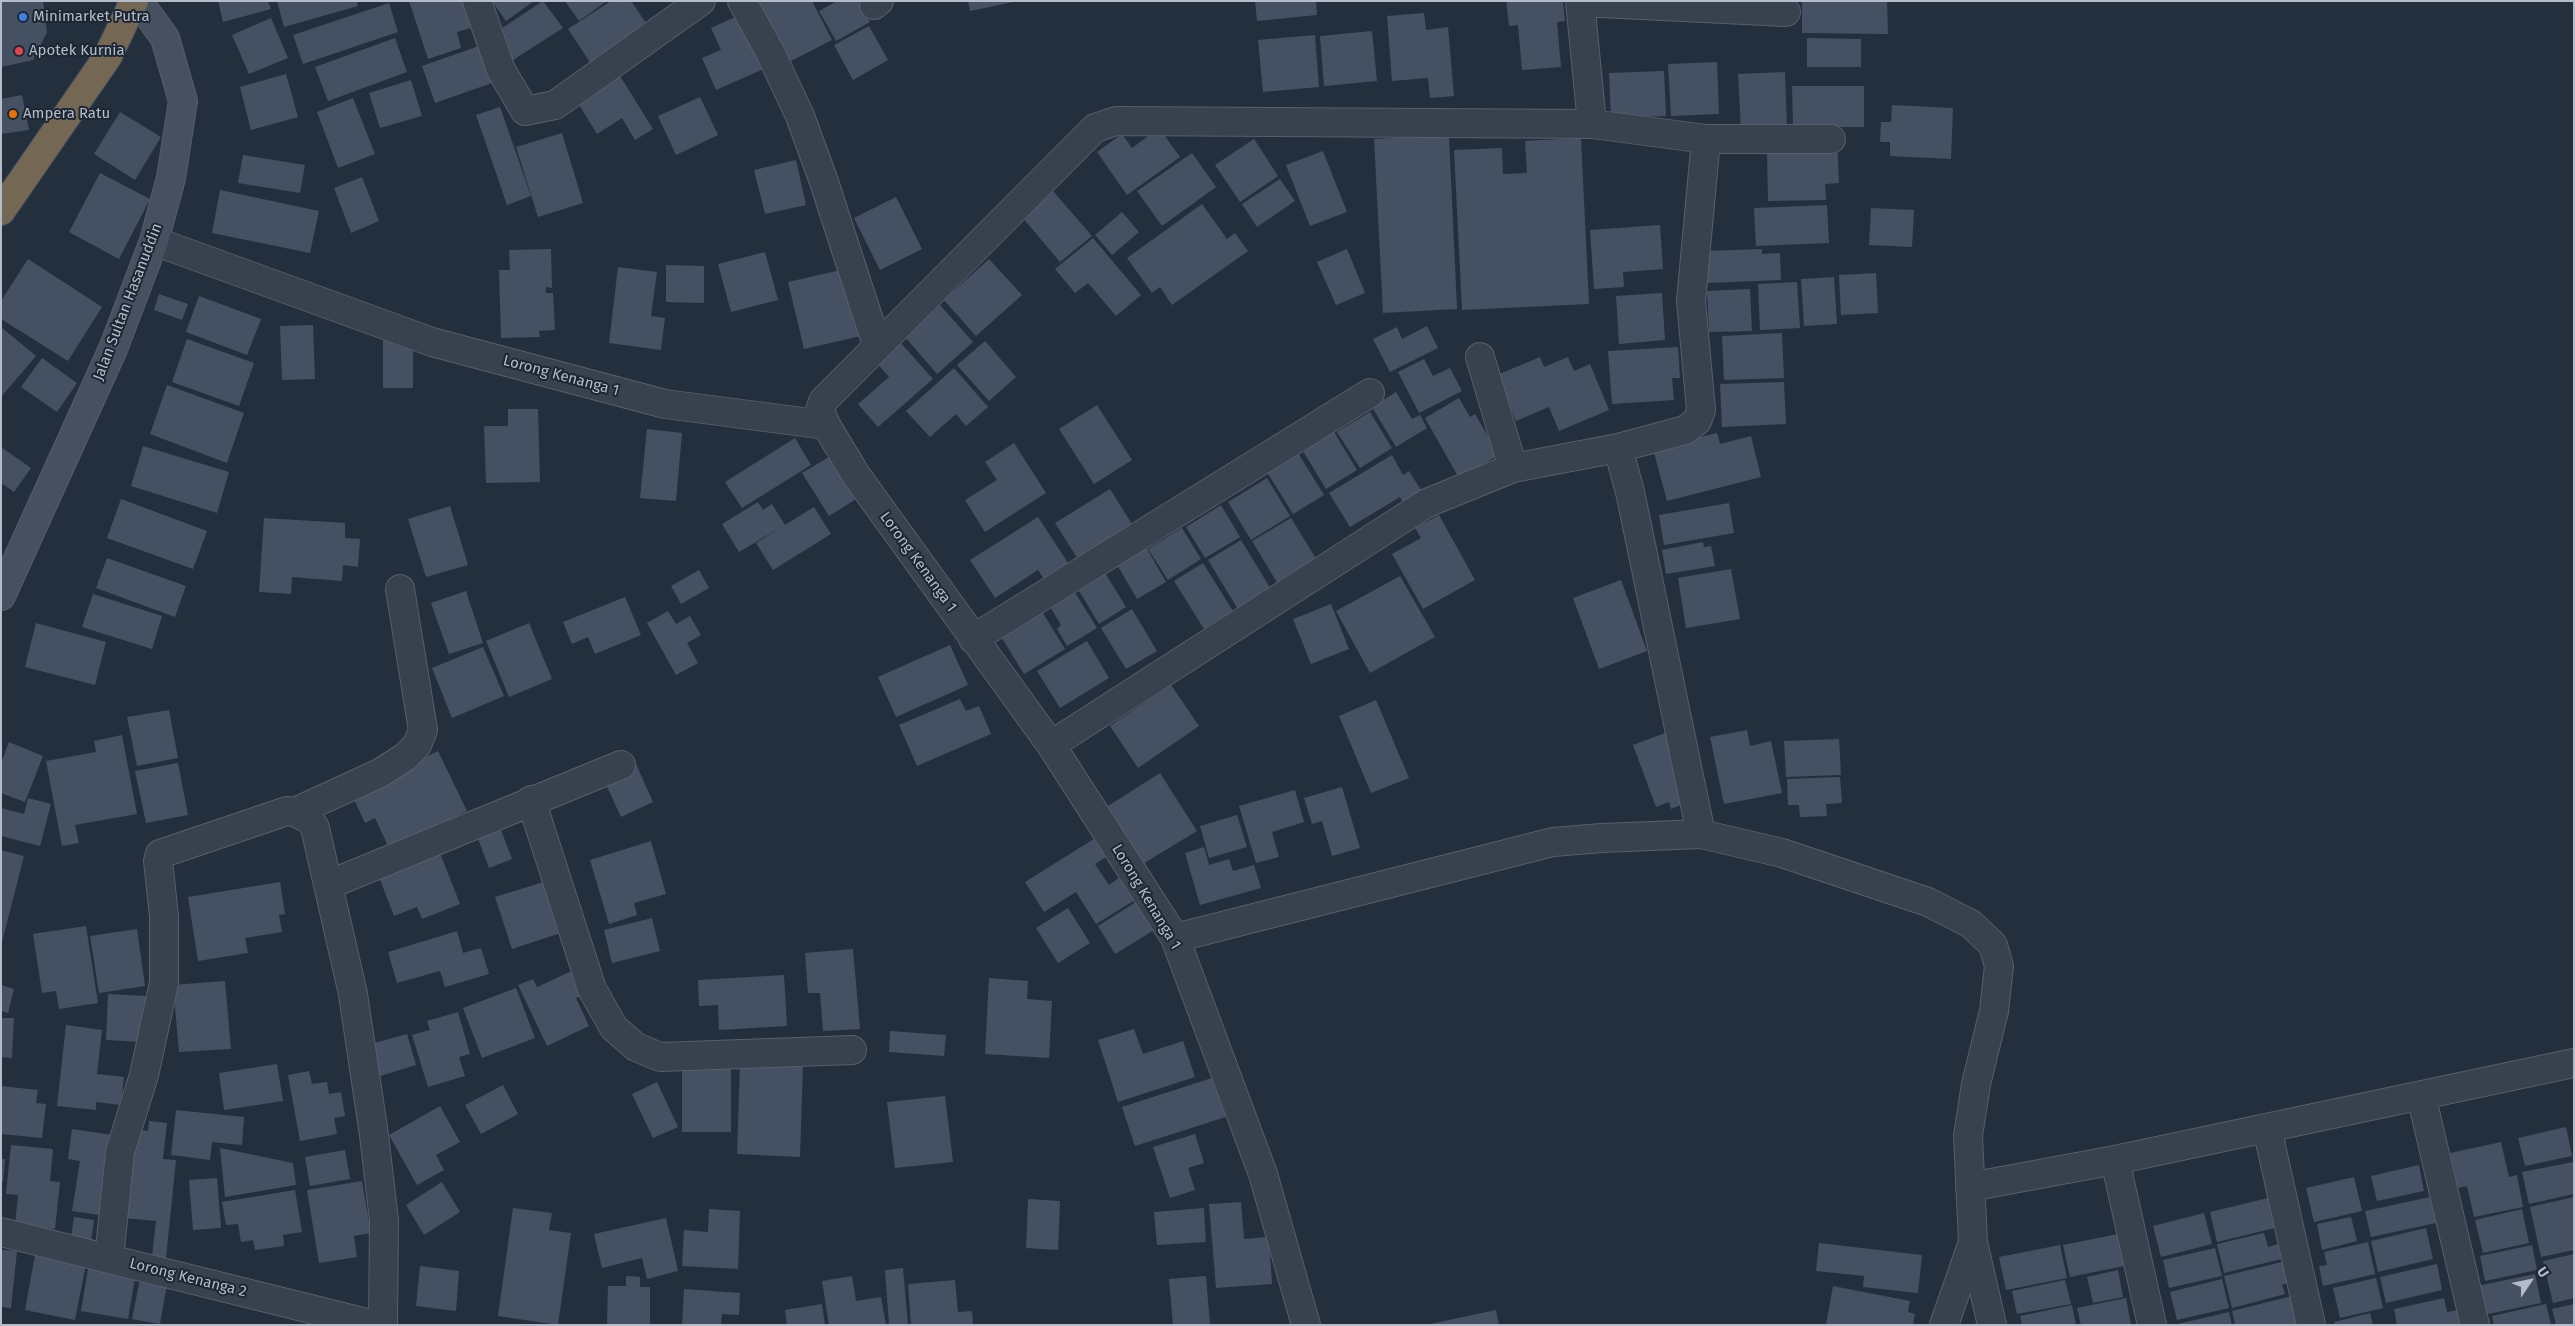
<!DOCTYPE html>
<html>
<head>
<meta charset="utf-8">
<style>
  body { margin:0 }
  #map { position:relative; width:2575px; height:1326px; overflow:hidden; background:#242f3e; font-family:"Fira Sans",sans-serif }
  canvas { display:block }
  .frame { position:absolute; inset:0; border:2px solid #b4bcc9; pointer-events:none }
  .north { position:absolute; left:2505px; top:1256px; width:50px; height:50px; -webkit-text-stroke:4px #1d2633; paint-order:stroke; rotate:56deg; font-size:14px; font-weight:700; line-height:20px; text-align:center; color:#b4bcc9 }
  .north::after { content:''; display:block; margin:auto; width:18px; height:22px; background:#b4bcc9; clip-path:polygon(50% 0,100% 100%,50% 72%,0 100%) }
</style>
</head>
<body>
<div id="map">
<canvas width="2575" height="1326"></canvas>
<div class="frame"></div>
<div class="north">U</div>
</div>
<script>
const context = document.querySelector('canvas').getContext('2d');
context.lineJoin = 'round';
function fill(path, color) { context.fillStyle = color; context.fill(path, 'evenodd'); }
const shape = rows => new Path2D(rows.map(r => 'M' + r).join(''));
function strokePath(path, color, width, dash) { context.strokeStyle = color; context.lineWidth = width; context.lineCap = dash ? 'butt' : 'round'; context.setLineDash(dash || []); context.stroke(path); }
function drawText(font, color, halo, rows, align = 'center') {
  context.font = font + ' "Fira Sans",sans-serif'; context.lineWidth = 4; context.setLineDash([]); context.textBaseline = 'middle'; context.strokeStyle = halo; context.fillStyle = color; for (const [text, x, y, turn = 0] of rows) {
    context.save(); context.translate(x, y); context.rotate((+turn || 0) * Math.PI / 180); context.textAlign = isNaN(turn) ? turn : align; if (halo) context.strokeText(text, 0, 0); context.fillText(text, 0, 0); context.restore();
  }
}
fill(shape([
  [1,1,43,1,47,32,33,60,1,67],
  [218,1,268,1,271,9,223,22],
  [277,1,357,1,358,6,284,27],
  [409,1,462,1,471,28,457,32,461,48,428,59],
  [492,1,534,1,506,21],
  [543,1,563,28,510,62,493,34],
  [565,1,607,1,579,21],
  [611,1,631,1,648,26,591,64,568,29],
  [754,1,812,1,832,40,785,64],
  [837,1,858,1,870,22,836,41,819,11],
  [968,1,1013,1,1013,2,970,11],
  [1255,1,1316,1,1317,15,1257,21],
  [1506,1,1563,1,1565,21,1557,22,1561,67,1522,70,1518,25,1509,26],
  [1802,1,1887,1,1888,34,1802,33],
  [389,3,398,32,303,64,293,35],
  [744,13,768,67,716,90,702,58,721,50,711,28],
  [1424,13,1426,30,1448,27,1454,96,1430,98,1428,78,1392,81,1387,16],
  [271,18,288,58,249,74,232,35],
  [869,26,888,60,853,80,834,45],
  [1372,31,1377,81,1324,86,1320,36],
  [1315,35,1319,87,1263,92,1258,40],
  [395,38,407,72,328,101,315,67],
  [1807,38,1861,39,1861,67,1807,67],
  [479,46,492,83,435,103,422,66],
  [1717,62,1719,114,1671,116,1668,64],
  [617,71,653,129,635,140,622,118,597,134,575,98],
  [1664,71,1666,116,1611,118,1609,73],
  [1785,72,1787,128,1741,130,1738,74],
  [286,74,298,117,251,130,240,87],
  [411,80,422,116,380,128,369,93],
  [1792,86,1864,86,1864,127,1793,127],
  [22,95,29,130,1,134,1,99],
  [700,97,718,135,676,155,658,116],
  [353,98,375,154,338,168,317,112],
  [1892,105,1953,108,1951,159,1890,156,1890,142,1880,142,1881,122,1891,122],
  [500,107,531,196,507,205,476,115],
  [120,112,161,137,135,180,94,154],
  [1159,128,1180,157,1127,195,1097,152,1122,134,1132,148],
  [562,133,583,203,538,217,516,147],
  [1449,135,1457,309,1383,313,1374,139],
  [1581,138,1589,304,1462,310,1454,150,1502,148,1503,174,1527,173,1525,141],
  [1254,139,1278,176,1240,202,1215,165],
  [1837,141,1839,183,1825,184,1826,200,1768,201,1767,150],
  [1323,151,1347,212,1310,226,1286,165],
  [1192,153,1216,187,1162,226,1137,191],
  [243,155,305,165,300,193,238,183],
  [796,160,806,205,765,214,754,170],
  [100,173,150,199,119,259,69,232],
  [362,177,379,221,351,233,334,188],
  [1280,179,1295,201,1257,227,1242,204],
  [220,190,319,211,310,253,212,233],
  [1053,191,1092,236,1060,262,1022,217],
  [896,197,922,249,880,270,854,218],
  [1202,204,1227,239,1235,233,1248,251,1172,305,1160,287,1152,293,1127,258],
  [1827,205,1829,243,1756,246,1754,208],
  [1871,208,1914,210,1912,247,1869,245],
  [1122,212,1139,232,1112,255,1095,235],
  [1660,225,1663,269,1623,272,1624,287,1594,289,1590,230],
  [1093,238,1141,295,1116,316,1088,283,1075,293,1055,269],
  [551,249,552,288,546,287,546,293,553,293,555,330,539,331,540,337,501,338,499,270,510,270,509,250],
  [1347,249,1365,293,1336,305,1317,262],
  [1762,249,1762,254,1780,253,1781,280,1706,283,1704,251],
  [765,252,778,300,731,312,718,264],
  [28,259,102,307,68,361,1,319,1,301],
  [989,259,1022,295,976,336,944,300],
  [666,265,704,266,704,303,666,302],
  [618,267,657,272,651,316,665,318,661,350,609,343],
  [845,269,861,336,804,349,788,282],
  [1876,273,1878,313,1841,315,1839,275],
  [1834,277,1837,324,1804,326,1801,279],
  [1797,282,1800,328,1760,330,1758,284],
  [1750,289,1752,331,1709,332,1707,291],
  [1662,293,1665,340,1619,344,1616,296],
  [159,294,188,304,182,320,154,310],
  [199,296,261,319,247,355,186,332],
  [940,305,973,342,937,374,905,337],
  [313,325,315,379,282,380,280,326],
  [1427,326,1438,348,1390,372,1373,339,1397,327,1402,339],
  [1,327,36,356,1,397],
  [1782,333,1784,378,1724,380,1722,336],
  [187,339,254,363,239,406,172,382],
  [383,339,413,340,413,388,383,388],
  [899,341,933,379,878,427,858,404,889,377,876,362],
  [985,341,1016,377,989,401,957,365],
  [1678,347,1680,378,1672,378,1674,400,1612,404,1608,351],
  [1540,357,1544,367,1568,357,1574,371,1590,364,1609,410,1559,431,1549,407,1516,421,1497,375],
  [42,358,77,383,57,412,21,387],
  [1424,359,1433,376,1450,368,1462,391,1419,413,1398,372],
  [954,368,988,407,966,426,956,414,930,437,906,411],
  [1784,382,1786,424,1722,427,1720,384],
  [167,385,244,413,227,463,150,434],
  [1396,392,1412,419,1420,415,1427,428,1396,447,1372,407],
  [1459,398,1470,417,1475,414,1499,455,1459,478,1425,418],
  [1097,405,1132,460,1094,484,1059,429],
  [508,409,538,409,540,482,486,483,484,426,508,426],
  [1370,412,1392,448,1360,468,1337,432],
  [647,429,682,433,676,501,640,498],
  [1334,432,1357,470,1326,489,1303,451],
  [1717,433,1720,444,1751,436,1761,477,1667,501,1653,449],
  [795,438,811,465,742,508,725,482],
  [1014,443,1046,493,985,532,965,500,997,480,985,462],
  [143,446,229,472,217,513,131,486],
  [1,447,31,468,14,492,1,483],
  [1298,453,1324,495,1293,514,1267,472],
  [1392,455,1403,475,1409,471,1426,498,1407,510,1400,497,1350,527,1329,493],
  [829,457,838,472,864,494,829,516,802,473],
  [1267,478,1290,516,1251,540,1228,502],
  [1110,489,1135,529,1081,564,1055,523],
  [121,499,207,531,193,569,107,538],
  [758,502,763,510,772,504,785,525,739,552,722,524],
  [1729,503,1734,533,1664,545,1659,515],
  [1221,505,1240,537,1205,558,1186,527],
  [450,506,468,565,426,577,408,519],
  [814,507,831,534,773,570,756,543],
  [1439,515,1475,580,1423,609,1392,554,1421,538,1415,528],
  [1038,517,1070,566,1046,582,1038,570,995,598,970,560],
  [264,518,345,523,345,538,360,539,358,567,343,565,342,581,292,577,291,594,259,592],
  [1291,518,1317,560,1278,584,1252,541],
  [1182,528,1201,559,1168,580,1148,549],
  [1241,540,1272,591,1239,611,1208,560],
  [1703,542,1704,547,1711,546,1715,566,1666,574,1662,550],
  [1145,545,1166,582,1137,599,1116,563],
  [107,558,186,586,175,617,96,588],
  [1203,563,1233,611,1204,629,1174,581],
  [1102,568,1126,607,1099,624,1075,584],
  [1731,569,1740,619,1686,628,1678,578],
  [699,570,709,588,681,604,671,586],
  [1400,576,1435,637,1370,673,1336,611],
  [1621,580,1647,651,1599,669,1573,598],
  [1069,583,1097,628,1067,646,1057,629,1061,625,1045,598],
  [466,591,483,643,449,654,431,603],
  [93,594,162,616,152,649,82,627],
  [625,597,641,635,595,654,588,637,572,644,563,622],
  [1331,604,1349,649,1311,664,1293,619],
  [1038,605,1065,649,1024,674,997,630],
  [1132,609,1157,651,1126,669,1101,628],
  [668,611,676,624,690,616,701,635,687,643,698,663,676,675,647,623],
  [36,623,106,642,95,685,25,667],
  [529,623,552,679,509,697,486,641],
  [1087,641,1109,678,1060,708,1037,671],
  [950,645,968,685,896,717,878,677],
  [483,647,504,696,452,718,432,668],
  [1171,685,1199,726,1138,768,1110,726],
  [960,699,966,711,979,706,991,734,917,766,899,725],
  [1376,700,1409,778,1371,793,1339,716],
  [169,710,178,758,137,766,127,717],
  [1747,730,1750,746,1771,741,1782,793,1724,804,1710,737],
  [1665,733,1691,801,1671,809,1669,802,1656,807,1633,745],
  [122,735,137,814,75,825,79,843,62,846,46,761,96,752,94,741],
  [1839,739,1841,775,1786,777,1784,741],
  [9,742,43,756,25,802,1,793,1,763],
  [438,751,467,811,389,848,375,818,365,823,351,793],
  [178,763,188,815,146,823,135,771],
  [636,764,653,802,621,817,603,778],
  [1160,773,1197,831,1136,868,1100,811],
  [1840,777,1842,803,1826,804,1827,816,1800,817,1799,805,1788,805,1787,779],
  [1342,787,1360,848,1332,856,1322,821,1312,824,1304,798],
  [1295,790,1304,822,1272,832,1279,857,1256,863,1239,806],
  [28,798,51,804,40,846,1,836,1,808,24,814],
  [1237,815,1247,847,1209,858,1200,826],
  [501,830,512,859,489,868,478,839],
  [1097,837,1109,855,1095,864,1109,885,1120,877,1135,900,1096,924,1076,892,1044,912,1025,882],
  [651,841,666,894,634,903,637,915,609,924,590,860],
  [1204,847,1209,865,1229,859,1233,871,1254,865,1261,888,1200,905,1185,853],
  [1,850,24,856,2,942,1,942],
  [440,853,460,904,422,919,417,907,394,916,379,877],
  [550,880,567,931,512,949,495,897],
  [280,882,285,914,279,915,282,932,245,938,248,953,198,961,188,897],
  [1136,902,1154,930,1115,954,1098,926],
  [1068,908,1090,943,1058,963,1036,928],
  [652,918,660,951,612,963,604,930],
  [86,926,98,1003,59,1009,56,991,42,993,33,934],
  [137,929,145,986,99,993,90,936],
  [457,931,463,953,481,948,489,974,445,987,440,971,397,983,388,952],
  [853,949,860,1029,823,1031,820,993,808,993,805,953],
  [578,968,589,992,576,998,589,1026,547,1046,518,985,533,979,537,987],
  [784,975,787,1026,719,1030,718,1005,699,1006,698,980],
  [989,978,1028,981,1027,999,1052,1001,1049,1058,985,1054],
  [225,981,231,1049,179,1052,173,985],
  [1,985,14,989,8,1013,1,1011],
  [516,988,535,1038,482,1058,463,1008],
  [108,994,147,996,144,1042,106,1040],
  [458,1012,470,1054,459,1057,465,1076,428,1087,412,1035,430,1030,427,1021],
  [1,1018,14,1018,12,1058,1,1057],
  [66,1025,102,1030,97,1074,124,1077,121,1105,96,1102,96,1110,57,1106],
  [1134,1029,1143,1054,1183,1041,1195,1077,1118,1102,1098,1040],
  [890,1031,946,1035,944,1056,889,1052],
  [407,1034,416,1065,377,1077,367,1045],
  [682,1061,731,1061,731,1132,682,1132],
  [740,1062,803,1065,800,1157,737,1154],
  [277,1064,283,1101,224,1110,219,1073],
  [309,1071,312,1084,327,1082,329,1094,341,1092,345,1116,334,1118,337,1134,300,1141,288,1075],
  [1221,1075,1235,1114,1135,1146,1122,1107],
  [657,1082,678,1127,653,1138,632,1094],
  [503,1085,518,1114,481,1134,465,1105],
  [1,1086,38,1090,36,1103,46,1104,42,1138,1,1134],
  [945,1096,953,1162,895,1168,887,1102],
  [440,1106,460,1142,436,1155,444,1170,417,1185,389,1135],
  [176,1110,244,1117,242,1145,212,1142,210,1160,171,1155],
  [149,1121,167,1123,163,1159,176,1160,166,1258,152,1256,156,1221,123,1218,132,1129,148,1131],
  [2566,1127,2572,1156,2525,1166,2518,1138],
  [72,1129,119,1136,106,1216,72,1211,80,1161,68,1159],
  [1195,1134,1204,1163,1188,1168,1195,1190,1170,1198,1153,1147],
  [2501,1142,2509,1177,2517,1175,2523,1207,2474,1217,2467,1186,2458,1188,2450,1153],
  [11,1145,53,1149,50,1181,60,1182,55,1229,15,1225,18,1195,6,1194],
  [220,1148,293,1163,296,1185,225,1197],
  [345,1150,350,1179,310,1186,305,1157],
  [1,1159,5,1159,3,1182,1,1182],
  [2573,1162,2574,1194,2529,1204,2522,1172],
  [2419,1165,2424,1191,2377,1201,2371,1176],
  [2354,1177,2362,1211,2314,1222,2306,1188],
  [217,1178,221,1228,193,1230,189,1180],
  [362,1181,371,1233,354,1236,357,1257,319,1263,307,1190],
  [442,1182,460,1212,424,1235,406,1205],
  [295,1190,302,1232,283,1235,284,1246,255,1250,253,1240,241,1242,238,1224,226,1225,222,1202],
  [2272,1197,2279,1227,2217,1242,2210,1212],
  [2430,1197,2436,1223,2371,1237,2365,1211],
  [2574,1197,2574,1250,2541,1257,2530,1207],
  [1028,1199,1060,1201,1058,1250,1026,1248],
  [1241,1202,1244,1239,1269,1237,1272,1284,1216,1288,1209,1204],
  [513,1208,552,1213,549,1230,571,1233,558,1325,498,1316],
  [1204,1208,1206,1242,1157,1245,1154,1212],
  [709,1209,740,1211,738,1269,682,1266,684,1230,708,1232],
  [2522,1209,2529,1243,2483,1253,2475,1220],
  [2204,1213,2212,1244,2161,1257,2153,1226],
  [74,1217,94,1220,91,1242,71,1238],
  [2351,1217,2357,1241,2322,1250,2317,1224],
  [666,1218,678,1271,647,1279,642,1258,602,1268,594,1234],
  [2426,1228,2433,1259,2378,1272,2371,1241],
  [2123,1233,2129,1265,2070,1277,2063,1245],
  [2264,1233,2268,1247,2282,1243,2286,1258,2224,1273,2217,1244],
  [2368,1242,2375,1274,2323,1286,2319,1266,2327,1265,2324,1252],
  [1819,1243,1922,1255,1918,1293,1863,1287,1864,1276,1816,1271],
  [2060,1245,2067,1278,2006,1290,1999,1257],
  [2532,1245,2537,1270,2485,1281,2480,1256],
  [2215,1248,2222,1276,2169,1288,2163,1260],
  [1,1250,17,1251,11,1308,1,1307],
  [2574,1254,2574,1298,2553,1303,2543,1261],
  [35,1255,86,1264,75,1320,25,1310],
  [2286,1261,2291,1282,2282,1285,2285,1294,2232,1308,2224,1276],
  [89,1263,136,1272,128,1319,81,1311],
  [2437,1264,2442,1290,2386,1303,2380,1277],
  [420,1266,459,1271,456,1311,416,1306],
  [903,1268,908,1325,889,1325,885,1270],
  [2118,1270,2123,1297,2093,1303,2087,1277],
  [141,1274,168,1279,160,1324,132,1319],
  [2535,1274,2541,1303,2483,1315,2477,1286],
  [626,1276,640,1277,640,1287,650,1287,650,1325,607,1325,608,1286,626,1286],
  [852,1276,856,1301,881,1297,886,1325,829,1325,822,1281],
  [1206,1276,1210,1325,1173,1325,1169,1279],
  [2376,1278,2383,1308,2340,1318,2333,1288],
  [2222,1279,2229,1308,2177,1320,2170,1292],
  [955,1280,958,1312,972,1311,973,1325,911,1325,908,1284],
  [2065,1280,2071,1304,2017,1314,2012,1291],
  [1833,1286,1910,1301,1908,1312,1915,1314,1913,1325,1826,1325],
  [684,1289,740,1293,739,1315,722,1314,721,1325,682,1325],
  [2292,1296,2299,1325,2235,1325,2232,1311],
  [2126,1298,2131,1325,2081,1325,2077,1308],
  [2444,1298,2447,1312,2457,1310,2460,1325,2397,1325,2394,1309],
  [822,1304,825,1325,787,1325,785,1310],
  [2546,1304,2551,1325,2494,1325,2492,1316],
  [2574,1304,2574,1325,2556,1325,2552,1309],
  [2072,1305,2076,1325,2022,1325,2020,1316],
  [1496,1310,1499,1325,1430,1325,1430,1324],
  [2229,1312,2232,1325,2178,1325,2178,1324],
  [2370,1313,2373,1325,2335,1325,2334,1322]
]), '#455162');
const street = shape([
  [477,1,501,70,525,111,555,105,701,1],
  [742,1,770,52,800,116,823,179,877,345],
  [1580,1,1592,124],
  [1580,2,1786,12],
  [874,5,879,1],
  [154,241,432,342,665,404,826,425,856,475,1051,745,1175,938,1263,1174,1306,1325],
  [1480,357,1513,468],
  [826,425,820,411,823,401,1095,128,1116,121,1592,124,1706,139,1831,139],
  [1618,448,1685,430,1697,421,1701,410,1691,301,1706,139],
  [973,639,1370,393],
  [1051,745,1427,503,1513,468,1618,448,1630,492,1701,834],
  [531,800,592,989,614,1028,636,1047,660,1057,852,1050],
  [295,812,380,773,405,757,417,745,423,730,400,589],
  [328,885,621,765],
  [1175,938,1553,842,1602,838,1701,834,1782,853,1928,902,1971,924,1993,945,1999,966,1994,1011,1976,1084,1968,1136,1973,1242,1944,1325],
  [2421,1095,2475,1325],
  [2267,1128,2311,1325],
  [2115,1160,2152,1325],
  [1970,1187,2115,1160,2574,1063],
  [1,1232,375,1325],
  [1973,1242,1992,1325],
  [109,1258,120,1152,144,1075,164,983,164,916,158,861,160,854,287,811,295,812,310,820,315,828,353,994,374,1135,384,1220,383,1325]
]);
const secondary = shape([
  [1,596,113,349,154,241,171,178,183,101,165,38,138,1]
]);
const highway = shape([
  [1,211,108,56,134,1]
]);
strokePath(street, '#565f6c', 30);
strokePath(secondary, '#565f6c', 30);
strokePath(highway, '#434c59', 30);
strokePath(street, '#38414e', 28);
strokePath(secondary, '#465061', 28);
strokePath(highway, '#746855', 28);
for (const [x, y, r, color] of [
  [23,17,5,"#3f7fe0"],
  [19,51,5,"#e0444e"],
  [13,114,5,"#e8710a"]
]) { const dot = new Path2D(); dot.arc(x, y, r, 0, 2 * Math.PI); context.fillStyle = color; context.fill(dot); strokePath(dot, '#1d2633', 2); }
drawText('15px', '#b4bcc9', '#1d2633', [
  ["Minimarket Putra",33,17],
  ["Apotek Kurnia",29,51],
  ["Ampera Ratu",23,114]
], 'left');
drawText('15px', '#b4bcc9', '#1d2633', [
  ["Jalan Sultan Hasanuddin",128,302,-69],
  ["Lorong Kenanga 1",561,376,15],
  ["Lorong Kenanga 1",918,562,54],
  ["Lorong Kenanga 1",1146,897,59],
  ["Lorong Kenanga 2",188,1278,14]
]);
</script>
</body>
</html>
